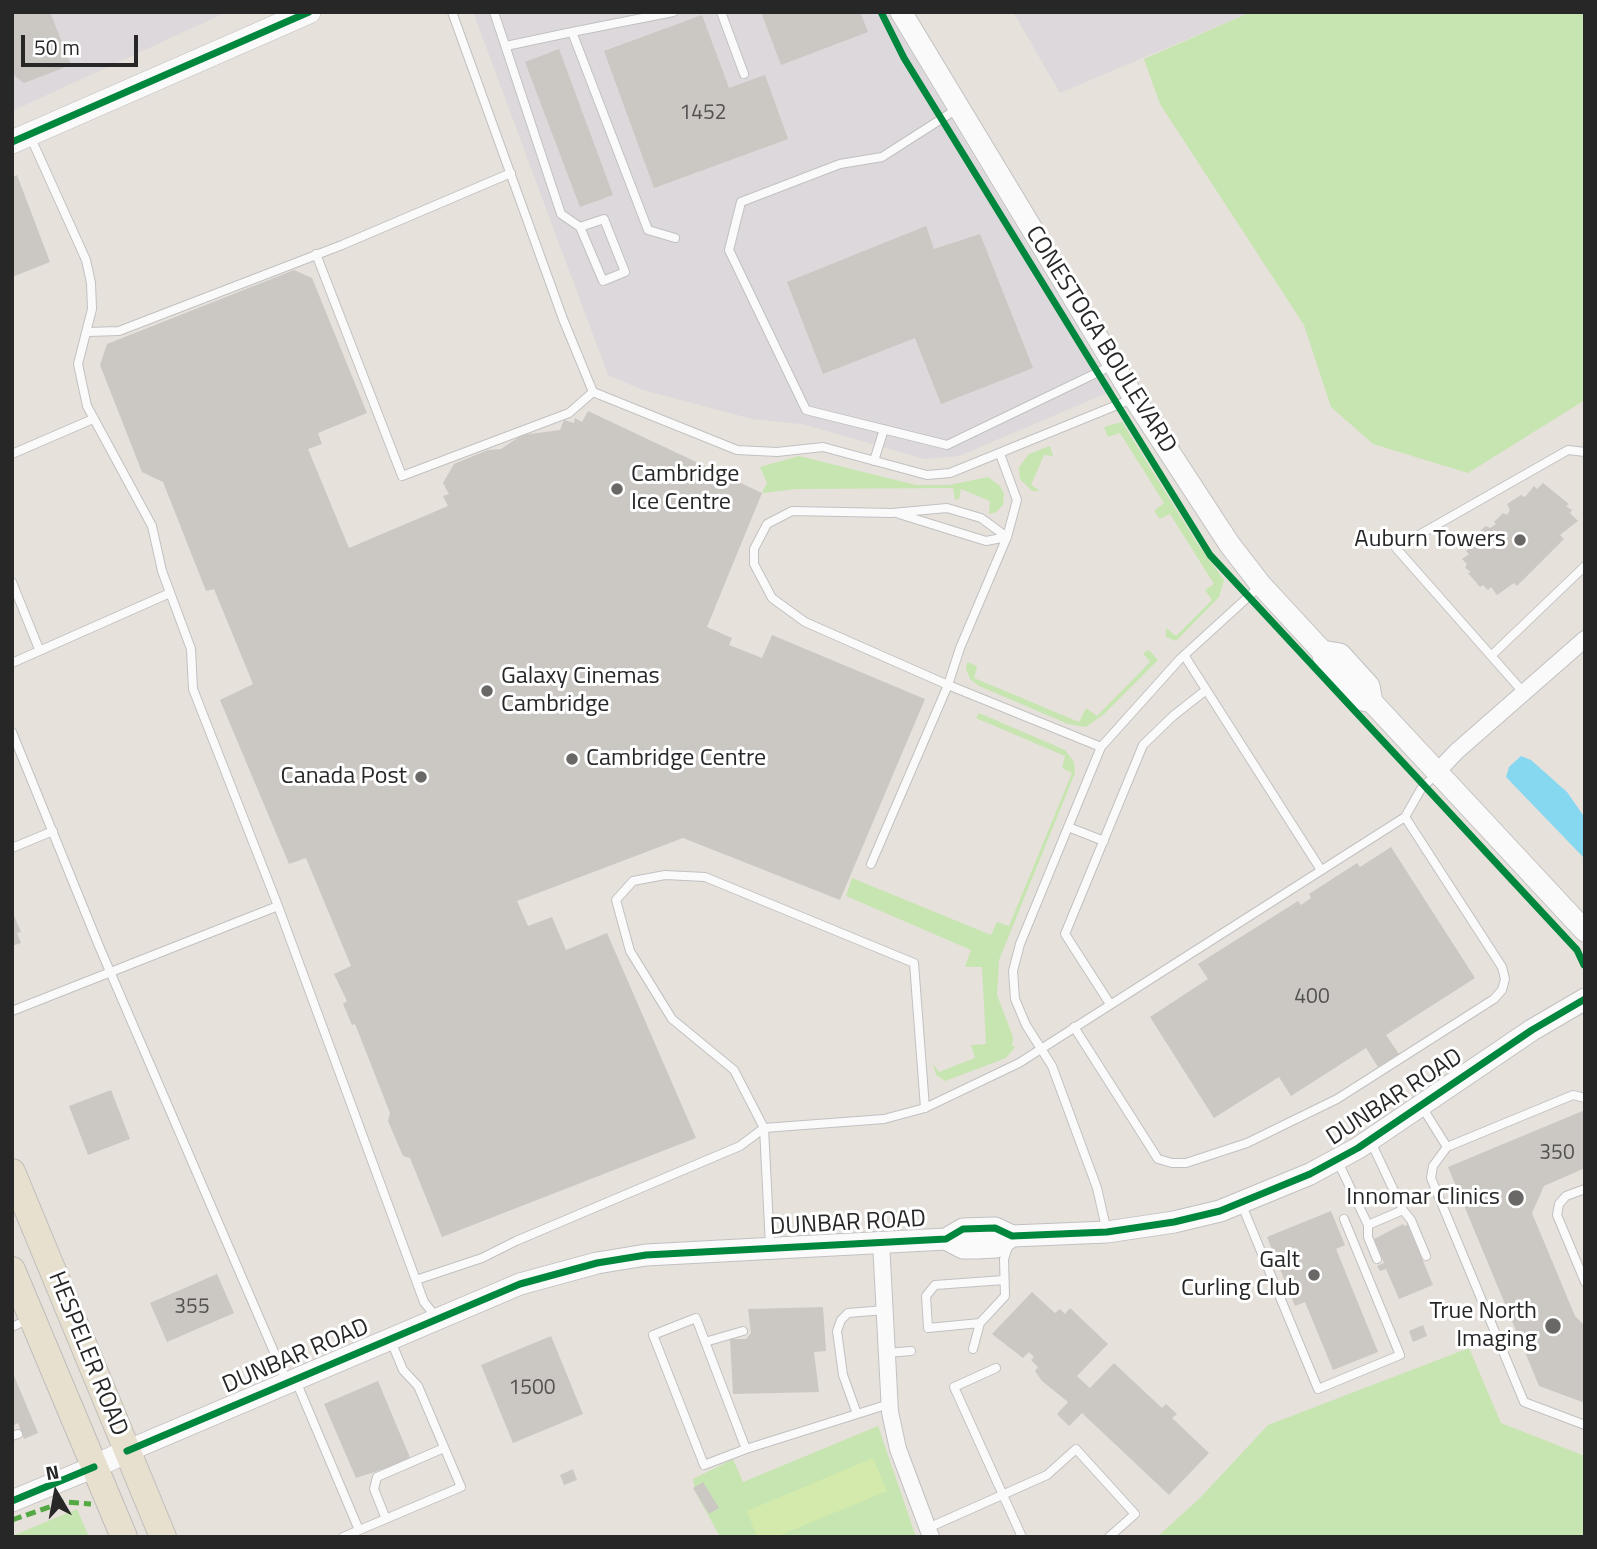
<!DOCTYPE html>
<html>
<head>
<meta charset="utf-8">
<style>
  body { margin:0 }
  #map { position:relative; width:1597px; height:1549px; overflow:hidden; background:#e6e1db; font-family:"Titillium Web",sans-serif }
  canvas { display:block }
  .frame { position:absolute; inset:0; border:14px solid #272727; pointer-events:none }
  .north { position:absolute; left:21px; top:1458px; width:70px; height:70px; -webkit-text-stroke:5px #fff; paint-order:stroke; rotate:350deg; font-size:19px; font-weight:700; line-height:28px; text-align:center; color:#272727 }
  .north::after { content:''; display:block; margin:auto; width:24px; height:32px; background:#272727; clip-path:polygon(50% 0,100% 100%,50% 72%,0 100%) }
  .scale { position:absolute; left:21px; top:35px; width:117px; height:32px; box-sizing:border-box; border:4px solid #272727; border-top:0; padding-left:9px; font-size:21px; line-height:24px; white-space:nowrap; color:#272727; -webkit-text-stroke:5px #fff; paint-order:stroke }
</style>
</head>
<body>
<div id="map">
<canvas width="1597" height="1549"></canvas>
<div class="frame"></div>
<div class="north">N</div>
<div class="scale">50 m</div>
</div>
<script>
const context = document.querySelector('canvas').getContext('2d');
context.lineJoin = 'round';
function fill(path, color) { context.fillStyle = color; context.fill(path, 'evenodd'); }
const shape = rows => new Path2D(rows.map(r => 'M' + r).join(''));
function strokePath(path, color, width, dash) { context.strokeStyle = color; context.lineWidth = width; context.lineCap = dash ? 'butt' : 'round'; context.setLineDash(dash || []); context.stroke(path); }
function drawText(font, color, halo, rows, align = 'center') {
  context.font = font + ' "Titillium Web",sans-serif'; context.lineWidth = 6; context.setLineDash([]); context.textBaseline = 'middle'; context.strokeStyle = halo; context.fillStyle = color; for (const [text, x, y, turn = 0] of rows) {
    context.save(); context.translate(x, y); context.rotate((+turn || 0) * Math.PI / 180); context.textAlign = isNaN(turn) ? turn : align; if (halo) context.strokeText(text, 0, 0); context.fillText(text, 0, 0); context.restore();
  }
}
fill(shape([
  [12,12,227,12,12,111],
  [473,12,887,12,1114,390,959,456,925,459,802,424,752,419,643,390,608,375],
  [1013,12,1251,12,1060,93]
]), '#dcd8db');
fill(shape([
  [1251,12,1585,12,1585,400,1468,473,1373,444,1331,407,1304,325,1160,104,1144,59],
  [1122,422,1197,543,1224,580,1219,597,1176,641,1166,637,1166,628,1176,636,1212,600,1205,590,1214,584,1170,514,1160,519,1154,511,1164,503,1120,433,1108,437,1104,427],
  [1050,446,1053,456,1044,455,1031,485,1040,491,1032,491,1020,479,1019,467,1029,454],
  [799,456,916,485,949,485,988,477,1000,486,1004,494,1003,505,996,512,989,514,990,501,961,489,959,499,955,500,953,488,797,489,762,493,767,483,760,467],
  [1149,650,1158,660,1104,714,1086,727,1068,724,979,686,970,679,966,669,967,662,977,666,974,678,1079,722,1086,708,1097,716,1150,662,1143,653],
  [979,713,1065,750,1074,762,1075,773,999,960,997,995,1013,1037,1012,1046,1015,1047,1006,1058,945,1081,936,1075,933,1064,939,1072,975,1058,971,1045,986,1044,982,967,965,967,971,950,846,896,852,878,991,935,997,922,1009,926,1072,773,1062,768,1065,756,976,718],
  [1469,1348,1501,1423,1585,1456,1585,1537,1157,1537,1199,1499,1268,1425],
  [878,1426,916,1537,720,1537,695,1491,693,1479,733,1459,743,1482],
  [77,1509,89,1537,12,1537,12,1536]
]), '#c7e5b0');
fill(shape([
  [873,1458,887,1491,775,1537,757,1537,747,1511]
]), '#d4eaac');
fill(shape([
  [1521,756,1531,760,1567,792,1585,818,1585,859,1506,777,1509,767]
]), '#86d7f0');
fill(shape([
  [12,12,50,12,71,65,24,83,15,76,12,70],
  [761,12,860,12,868,32,781,65],
  [702,15,729,88,765,75,788,139,654,188,604,51],
  [559,49,613,195,580,207,525,62],
  [17,175,50,262,12,277,12,177],
  [926,226,934,249,980,234,1033,368,941,404,915,338,823,374,787,282],
  [294,270,312,278,367,413,318,433,322,444,308,449,349,548,448,506,443,496,449,494,443,483,454,464,488,450,501,449,522,435,560,430,564,420,574,423,575,418,582,422,588,411,762,493,707,627,732,638,729,645,762,658,772,635,925,699,840,900,683,838,517,901,528,926,552,917,566,950,607,933,696,1138,442,1237,410,1158,403,1156,388,1121,390,1113,355,1024,352,1025,343,1004,347,1001,334,974,351,966,306,858,289,864,220,700,253,684,214,589,206,591,163,482,142,472,100,365,107,344],
  [1543,483,1569,504,1566,506,1572,510,1570,513,1578,521,1560,535,1564,539,1517,586,1514,583,1497,595,1491,587,1488,590,1483,585,1480,587,1468,573,1471,572,1465,568,1467,564,1462,559,1469,554,1466,551,1478,541,1473,537,1486,526,1490,528,1496,524,1494,522,1503,513,1507,515,1510,510,1507,504,1521,495,1525,497,1534,486,1537,489],
  [1391,847,1475,978,1386,1035,1399,1054,1378,1067,1366,1048,1291,1096,1279,1077,1214,1118,1150,1017,1208,979,1198,964,1298,901,1301,905,1311,898,1309,894,1357,863,1360,867],
  [12,911,21,932,17,933,21,943,12,946],
  [111,1090,130,1139,88,1155,69,1106],
  [1585,1110,1585,1168,1544,1186,1532,1213,1575,1316,1585,1326,1585,1403,1539,1386,1448,1167],
  [1331,1211,1345,1245,1336,1249,1378,1352,1333,1370,1305,1302,1295,1306,1267,1237],
  [1403,1224,1404,1226,1408,1225,1433,1285,1399,1299,1386,1269,1380,1271,1377,1266,1384,1263,1374,1239],
  [217,1274,234,1313,167,1342,150,1303],
  [1032,1292,1055,1313,1060,1309,1065,1314,1070,1308,1108,1344,1077,1376,1090,1388,1114,1363,1162,1408,1166,1404,1177,1414,1172,1418,1209,1453,1169,1495,1082,1413,1069,1426,1057,1414,1068,1402,1042,1381,1035,1371,1038,1367,1031,1360,1034,1357,1029,1352,1023,1358,992,1334],
  [823,1307,826,1351,814,1352,819,1392,733,1394,730,1339,746,1339,751,1333,748,1309],
  [1423,1325,1427,1336,1413,1342,1409,1331],
  [551,1336,583,1414,513,1443,481,1365],
  [12,1371,38,1433,24,1439,18,1423,12,1426],
  [378,1381,411,1460,356,1478,324,1404],
  [573,1469,577,1480,564,1485,560,1475],
  [703,1482,719,1508,709,1514,693,1488]
]), '#cbc7c3');
const service = shape([
  [452,12,563,319,593,392,737,450,777,452,823,447,927,475,950,473,1132,399],
  [494,12,561,214,580,227,603,281,625,272,604,219,580,227],
  [673,12,572,32,648,230,675,238],
  [721,12,744,74],
  [506,46,572,32],
  [957,109,882,157,840,164,741,202,729,250,806,410,947,445,1111,366],
  [30,136,86,260,91,283,92,309,78,364,87,406,152,526,162,571,191,649,193,689,278,906,424,1302,437,1318],
  [316,254,402,476,569,413,593,392],
  [88,332,119,331,342,245,511,173],
  [12,454,93,419],
  [874,461,884,429],
  [899,514,986,541,1007,537],
  [1007,537,981,518,947,508,892,513,792,511,767,524,754,549,754,564,772,598,805,622,948,685,1101,747],
  [12,582,39,649],
  [1184,655,1321,870],
  [1492,655,1585,566],
  [12,663,170,593],
  [1524,693,1396,548,1568,450,1585,452],
  [12,732,99,946,287,1382],
  [1068,827,1104,841],
  [12,848,53,831],
  [871,864,948,685,960,648,1007,537,1017,500,1000,454],
  [1110,1004,1065,934,1143,745,1173,716,1206,690],
  [12,1011,278,906],
  [1074,1027,1158,1159,1172,1163,1186,1163,1247,1143,1337,1099,1494,999,1502,990,1505,979,1502,967,1405,817],
  [1585,1098,1573,1095,1447,1147,1433,1166,1431,1178,1524,1402,1585,1425],
  [1422,1107,1447,1147],
  [1338,1162,1368,1225,1403,1210,1370,1140],
  [1585,1189,1566,1196,1559,1204,1557,1215,1585,1282],
  [1241,1203,1318,1389,1400,1355,1344,1219],
  [1403,1210,1411,1220,1426,1256],
  [1368,1225,1368,1237,1377,1259],
  [1107,1232,1097,1188,1052,1066,1026,1025,1015,999,1013,971,1020,944,1101,747,1180,659,1259,587],
  [770,1246,764,1128,734,1070,672,1019,630,951,616,900,633,881,665,875,705,877,914,963,925,1108],
  [416,1280,482,1258,516,1241,740,1146,764,1128,884,1119,925,1108,1019,1063,1405,817,1421,789,1436,774],
  [980,1323,928,1328,926,1296,935,1285,1004,1280],
  [12,1327,29,1319],
  [705,1342,743,1331],
  [973,1349,980,1323,1005,1296,1004,1259,1009,1244],
  [887,1353,911,1351],
  [996,1368,954,1387,1022,1537],
  [296,1381,359,1530],
  [857,1414,843,1375,837,1331,841,1320,848,1313,885,1310],
  [12,1436,18,1434],
  [746,1449,704,1465,653,1335,696,1318,746,1449,889,1404],
  [386,1519,374,1489,377,1477,444,1448],
  [928,1528,1047,1475,1076,1449,1135,1514,1109,1537],
  [343,1537,461,1487,418,1386,403,1370,391,1341]
]);
const minor = shape([
  [1437,772,1457,751,1585,639],
  [881,1242,890,1412,898,1449,931,1537]
]);
const tertiary = shape([
  [901,12,1134,398,1230,545,1261,585,1322,651,1326,667,1354,698,1372,702],
  [1322,651,1340,654,1369,686,1372,702,1585,931],
  [946,1239,963,1248,977,1248,996,1247,1012,1236],
  [127,1451,520,1284,597,1263,646,1255,946,1239,963,1229,995,1228,1012,1236,1107,1232,1174,1222,1220,1211,1310,1174,1358,1148,1532,1030,1585,999],
  [12,1501,94,1467]
]);
const secondary = shape([
  [12,142,309,12],
  [94,1467,127,1451]
]);
const primary = shape([
  [12,1172,163,1537],
  [12,1270,124,1537]
]);
strokePath(service, '#c2c1c2', 10);
strokePath(minor, '#c2c1c2', 18);
strokePath(tertiary, '#c2c1c2', 23);
strokePath(secondary, '#c2c1c2', 24);
strokePath(primary, '#bfbdbb', 28);
strokePath(service, '#fbfafa', 8);
strokePath(minor, '#fbfafa', 16);
strokePath(tertiary, '#fbfafa', 21);
strokePath(secondary, '#fbfafa', 23);
strokePath(primary, '#e7e0cf', 26);
strokePath(shape([
  [12,1520,64,1502,91,1504]
]), '#53aa44', 5, [10, 5]);
strokePath(shape([
  [881,12,904,58,1210,555,1577,950,1584,965],
  [12,142,309,12],
  [127,1451,520,1284,597,1263,646,1255,946,1239,963,1229,995,1228,1012,1236,1107,1232,1174,1222,1220,1211,1310,1174,1358,1148,1532,1030,1585,999],
  [12,1501,94,1467]
]), '#00873e', 7);
for (const [x, y, r, color] of [
  [617,489,7,"#6a6866"],
  [1520,540,7,"#6a6866"],
  [487,691,7,"#6a6866"],
  [572,759,7,"#6a6866"],
  [421,777,7,"#6a6866"],
  [1516,1198,9,"#6a6866"],
  [1314,1275,7,"#6a6866"],
  [1553,1326,9,"#6a6866"]
]) { const dot = new Path2D(); dot.arc(x, y, r, 0, 2 * Math.PI); context.fillStyle = color; context.fill(dot); strokePath(dot, '#fff', 2.5); }
drawText('21px', '#525150', null, [
  ["1452",703,114],
  ["400",1312,998],
  ["350",1557,1154],
  ["355",192,1308],
  ["1500",532,1389]
]);
drawText('24px', '#272727', '#fff', [
  ["CONESTOGA BOULEVARD",1100,340,58],
  ["DUNBAR ROAD",1395,1098,-33],
  ["DUNBAR ROAD",848,1224,-3],
  ["HESPELER ROAD",87,1354,68],
  ["DUNBAR ROAD",296,1357,-23]
]);
drawText('24px', '#272727', '#fff', [
  ["Cambridge",631,475,"left"],
  ["Ice Centre",631,503,"left"],
  ["Auburn Towers",1506,540],
  ["Galaxy Cinemas",501,677,"left"],
  ["Cambridge",501,705,"left"],
  ["Cambridge Centre",586,759,"left"],
  ["Canada Post",407,777],
  ["Innomar Clinics",1500,1198],
  ["Galt",1300,1261],
  ["Curling Club",1300,1289],
  ["True North",1537,1312],
  ["Imaging",1537,1340]
], 'right');
</script>
</body>
</html>
